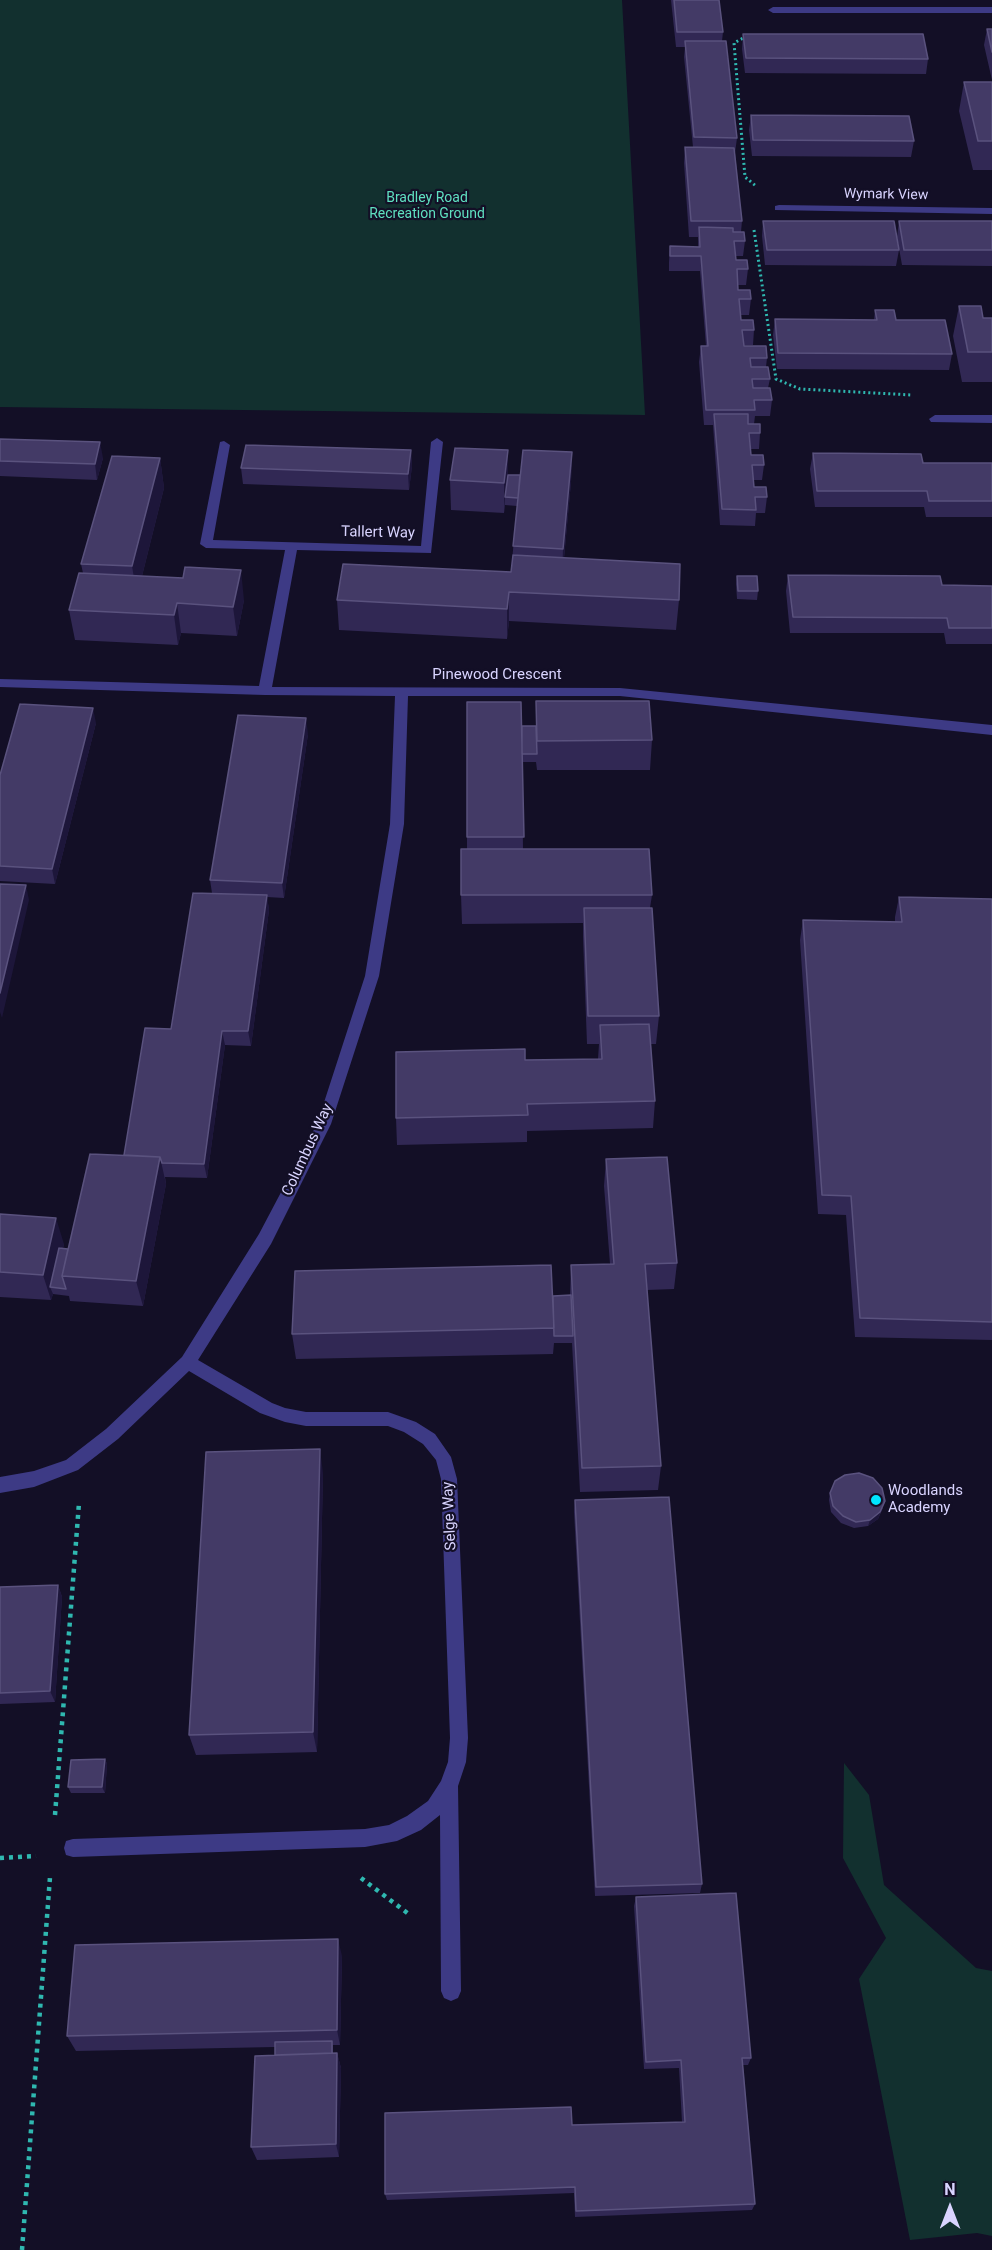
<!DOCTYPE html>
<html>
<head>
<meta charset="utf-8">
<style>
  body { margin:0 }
  #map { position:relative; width:992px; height:2250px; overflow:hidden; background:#130f26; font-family:Roboto,sans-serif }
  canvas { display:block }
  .north { position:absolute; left:920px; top:2178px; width:60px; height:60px; -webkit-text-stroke:4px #130f26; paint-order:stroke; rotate:0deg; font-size:16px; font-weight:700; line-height:24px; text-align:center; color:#d9d4ff }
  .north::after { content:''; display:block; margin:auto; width:21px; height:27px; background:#d9d4ff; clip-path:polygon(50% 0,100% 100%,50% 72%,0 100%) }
</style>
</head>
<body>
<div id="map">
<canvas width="992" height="2250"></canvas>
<div class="north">N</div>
</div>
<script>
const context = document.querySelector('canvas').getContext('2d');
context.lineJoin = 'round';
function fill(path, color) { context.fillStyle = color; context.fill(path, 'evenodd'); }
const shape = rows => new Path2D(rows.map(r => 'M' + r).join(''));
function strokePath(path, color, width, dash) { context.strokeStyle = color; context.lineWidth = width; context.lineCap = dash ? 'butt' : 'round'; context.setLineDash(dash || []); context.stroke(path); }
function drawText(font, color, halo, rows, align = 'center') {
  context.font = font + ' Roboto,sans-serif'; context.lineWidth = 4.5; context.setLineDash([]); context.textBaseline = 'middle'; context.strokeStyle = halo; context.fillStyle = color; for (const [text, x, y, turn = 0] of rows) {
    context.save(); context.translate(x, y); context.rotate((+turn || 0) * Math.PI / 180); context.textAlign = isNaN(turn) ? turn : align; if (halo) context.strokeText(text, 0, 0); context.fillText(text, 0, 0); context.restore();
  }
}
fill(shape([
  [0,0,622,0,645,415,0,407],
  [844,1763,869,1795,884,1885,976,1968,992,1971,992,2236,977,2233,910,2240,859,1979,886,1938,843,1858]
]), '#12302f');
strokePath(shape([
  [747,36,734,43,745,177,756,186],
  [754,230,776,379,800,389,912,395]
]), '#2fb8b0', 3, [2, 3]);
strokePath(shape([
  [55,1815,79,1503],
  [0,1858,36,1856],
  [361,1878,410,1915],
  [22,2250,50,1877]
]), '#2fb8b0', 4.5, [4, 5]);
fill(shape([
  [992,7,992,13,773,13,768,10,773,7,992,7],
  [779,205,992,208,992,214,775,210,775,206,779,205],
  [935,415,992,415,992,423,931,422,929,419,935,415],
  [437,438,443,442,431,553,297,550,272,687,620,688,992,725,992,735,620,696,408,696,404,824,379,976,331,1124,271,1244,198,1360,272,1403,285,1408,306,1412,388,1412,416,1422,435,1434,451,1457,457,1479,468,1738,466,1762,458,1786,461,1991,458,1998,451,2001,444,1998,441,1991,440,1815,421,1830,397,1841,365,1847,73,1857,66,1855,64,1848,66,1841,73,1839,365,1829,389,1825,407,1816,428,1801,441,1781,448,1762,450,1738,441,1479,436,1460,423,1444,404,1432,388,1426,306,1426,285,1422,260,1413,189,1371,118,1439,78,1470,34,1487,0,1493,0,1477,34,1471,66,1460,106,1429,182,1357,259,1234,317,1124,365,976,390,824,395,696,265,695,0,687,0,679,259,686,285,550,206,548,200,544,220,442,224,441,230,445,213,540,421,546,431,442,437,438]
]), '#3d3a85');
fill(shape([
  [671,0,719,0,723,32,722,41,737,138,735,153,742,221,741,232,745,241,743,256,735,256,736,260,748,269,746,285,738,285,738,290,751,299,749,315,741,315,741,320,754,330,753,345,744,345,744,346,767,358,766,367,770,379,768,388,772,400,770,416,755,416,754,424,760,433,759,449,751,449,751,455,764,465,762,480,754,480,754,487,767,497,765,513,756,513,755,526,720,525,713,425,704,425,699,362,701,346,706,346,700,271,669,271,669,262,670,246,698,247,698,237,689,237,684,163,685,147,693,147,684,57,685,47,676,47],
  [987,29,992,29,992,80,984,45],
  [743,34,928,59,926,74,745,73,742,49],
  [964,82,992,82,992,170,973,170,959,111],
  [751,115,914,141,911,157,752,156,749,130],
  [763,221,899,250,896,266,765,265,762,236],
  [899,221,992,221,992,266,902,265,897,237],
  [959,306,983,318,992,318,992,382,962,382,953,336],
  [875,310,896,320,952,354,949,370,777,369,773,335,775,319,874,320],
  [0,439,103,458,97,480,0,476],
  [411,450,412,466,409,490,243,484,241,468],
  [508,450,508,475,520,475,572,452,571,482,564,558,679,600,676,630,509,621,507,639,339,630,337,600,511,572,517,506,505,505,504,513,451,510,450,480],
  [813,453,923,463,992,463,992,517,926,517,924,507,815,507,810,469],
  [160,458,164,488,142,576,244,600,237,636,181,633,178,645,75,640,69,610,83,573,81,564],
  [788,575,942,585,992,586,992,644,946,644,944,633,790,633,786,591],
  [737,576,758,591,757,600,737,599,736,584],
  [536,701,652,740,650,770,537,770,536,762,522,762,523,849,652,895,650,908,659,1016,656,1044,651,1044,655,1101,653,1128,527,1131,527,1142,397,1145,396,1118,525,1060,598,1059,599,1044,587,1044,583,937,583,923,462,924,461,895,467,849,467,702,522,726,536,726],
  [96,723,55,884,0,881,0,775],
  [308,734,284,898,267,897,269,910,251,1046,225,1045,207,1178,165,1177,166,1184,143,1306,70,1301,69,1296,53,1294,51,1300,0,1297,0,1214,64,1244,63,1248,68,1249,124,1155,171,1029,212,893,210,880],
  [899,897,992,899,992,1340,855,1337,846,1215,818,1214,800,940,803,920,895,922,895,917],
  [606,1159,677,1263,674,1289,647,1290,661,1466,658,1490,580,1492,572,1343,554,1343,553,1354,296,1359,292,1334,553,1296,570,1295,571,1265,610,1264,604,1186],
  [323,1473,317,1752,196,1755,189,1735],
  [830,1493,883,1508,878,1519,868,1526,854,1528,841,1523,831,1512,829,1500],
  [575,1500,702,1884,700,1893,595,1896,574,1512],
  [58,1585,62,1597,55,1702,0,1704,0,1587],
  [105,1759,107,1764,105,1793,71,1793,68,1787],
  [636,1897,751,2058,748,2065,743,2065,755,2204,752,2210,575,2217,574,2193,387,2200,385,2194,572,2125,682,2122,679,2068,644,2069,634,1906],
  [342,1956,340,2045,333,2045,333,2053,337,2053,341,2068,339,2157,257,2160,251,2147,275,2055,275,2047,76,2051,67,2036]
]), '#312854');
fill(shape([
  [100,442,103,458,97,480,95,464],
  [411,450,412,466,409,490,408,474],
  [508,450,508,480,505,497,504,513,504,483],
  [572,452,571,482,562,579,563,549],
  [160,458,164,488,137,596,132,566],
  [241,570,244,600,237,636,233,607],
  [509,592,509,621,507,639,507,609],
  [177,603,181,633,178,645,174,615],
  [93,708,96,723,55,884,52,869],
  [306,718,308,734,284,898,282,883],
  [26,885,29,900,2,1018,0,1012,0,993],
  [267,895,269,910,251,1046,248,1031],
  [222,1031,225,1045,207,1178,204,1164],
  [160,1157,166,1184,143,1306,136,1281],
  [56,1218,64,1244,54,1288,50,1287,53,1294,51,1300,43,1275],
  [320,1449,323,1473,317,1752,313,1732],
  [885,1501,878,1519,868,1526,870,1520],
  [58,1585,62,1597,55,1702,50,1691],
  [105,1759,107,1764,105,1793,102,1787],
  [338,1939,342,1956,340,2045,337,2030],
  [337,2053,341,2068,339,2157,336,2144]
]), '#1d163a');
const building = shape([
  [674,0,719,0,723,32,677,32,674,0],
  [987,29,992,29,992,52,987,29],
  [743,34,923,34,928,59,746,58,743,34],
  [685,41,726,41,737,138,694,137,685,41],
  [964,82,992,82,992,141,978,141,964,82],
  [751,115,909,116,914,141,753,140,751,115],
  [685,147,734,148,742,221,691,221,685,147],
  [763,221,894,221,899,250,767,250,763,221],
  [899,221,992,221,992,250,904,250,899,221],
  [699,227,733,228,733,232,744,232,745,241,734,241,736,260,747,260,748,269,737,269,738,290,750,290,751,299,739,299,741,320,753,320,754,330,742,330,744,346,766,346,767,358,750,358,751,367,768,367,770,379,752,379,753,388,770,388,772,400,754,400,755,410,706,410,701,346,708,346,701,256,670,256,670,246,700,247,699,227],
  [959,306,981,306,983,318,992,318,992,352,968,352,959,306],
  [875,310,894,310,896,320,945,320,952,354,778,353,775,319,877,320,875,310],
  [714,414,748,414,748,424,760,424,760,433,749,433,751,455,763,455,764,465,752,465,754,487,766,487,767,497,755,497,756,510,722,509,714,414],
  [0,439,100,442,95,464,0,461,0,439],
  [246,445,411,450,408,474,241,468,246,445],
  [455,448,508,450,504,483,450,480,455,448],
  [523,450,572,452,563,549,513,546,523,450],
  [813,453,921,454,923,463,992,463,992,501,929,501,927,491,817,491,813,453],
  [112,456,160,458,132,566,81,564,112,456],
  [508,475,520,475,518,498,505,497,508,475],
  [513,555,680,564,679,600,509,592,507,609,337,600,343,564,511,572,513,555],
  [185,567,241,570,233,607,177,603,174,615,69,610,79,573,183,578,185,567],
  [788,575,940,576,942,585,992,586,992,628,949,628,947,618,793,617,788,575],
  [737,576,757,576,758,591,738,591,737,576],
  [536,701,649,701,652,740,537,741,536,701],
  [467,702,521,702,524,837,467,837,467,702],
  [20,704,93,708,52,869,0,866,0,775,20,704],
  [238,715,306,718,282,883,210,880,238,715],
  [522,726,536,726,537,754,522,754,522,726],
  [461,849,649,849,652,895,461,895,461,849],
  [0,884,26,885,0,993,0,884],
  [193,893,267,895,248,1031,222,1031,204,1164,162,1163,160,1157,124,1155,145,1028,171,1029,193,893],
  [899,897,992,899,992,1322,860,1318,851,1196,822,1195,803,920,902,922,899,897],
  [584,908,652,908,659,1016,588,1016,584,908],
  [649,1024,655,1101,527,1104,528,1115,396,1118,396,1052,525,1049,525,1060,602,1059,600,1025,649,1024],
  [90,1154,160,1157,136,1281,62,1276,90,1154],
  [667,1157,677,1263,645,1264,661,1466,582,1468,571,1265,614,1264,606,1159,667,1157],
  [0,1214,56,1218,43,1275,0,1272,0,1214],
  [59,1248,68,1249,62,1276,66,1289,50,1287,59,1248],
  [551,1265,554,1328,292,1334,295,1271,551,1265],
  [571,1295,573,1336,554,1336,553,1296,571,1295],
  [320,1449,313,1732,189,1735,206,1452,320,1449],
  [859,1473,873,1478,882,1488,885,1501,880,1512,870,1520,856,1522,843,1516,833,1506,830,1493,835,1481,845,1475,859,1473],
  [669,1497,702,1884,596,1887,575,1500,669,1497],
  [58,1585,50,1691,0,1693,0,1587,58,1585],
  [105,1759,102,1787,68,1787,71,1760,105,1759],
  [736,1893,751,2058,742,2058,755,2204,576,2211,575,2187,385,2194,385,2113,571,2107,572,2125,685,2122,681,2060,646,2062,636,1897,736,1893],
  [338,1939,337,2030,67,2036,75,1945,338,1939],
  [332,2041,332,2053,275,2055,275,2042,332,2041],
  [337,2053,336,2144,251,2147,255,2056,337,2053]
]);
fill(building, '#433a66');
strokePath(building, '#5a527e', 1.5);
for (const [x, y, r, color] of [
  [876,1500,6,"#00e5ff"]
]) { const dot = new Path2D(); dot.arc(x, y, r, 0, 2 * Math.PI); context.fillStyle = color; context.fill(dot); strokePath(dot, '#130f26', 2); }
drawText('14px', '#d9d4ff', '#130f26', [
  ["Wymark View",886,195,1]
]);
drawText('14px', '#5fe0c0', '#130f26', [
  ["Bradley Road",427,198],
  ["Recreation Ground",427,214]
]);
drawText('15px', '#d9d4ff', '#130f26', [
  ["Tallert Way",378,533,1],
  ["Pinewood Crescent",497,675],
  ["Columbus Way",308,1150,-65],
  ["Selge Way",450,1516,-93]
]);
drawText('15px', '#d9d4ff', '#130f26', [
  ["Woodlands",888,1491],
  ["Academy",888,1508]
], 'left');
</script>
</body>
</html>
